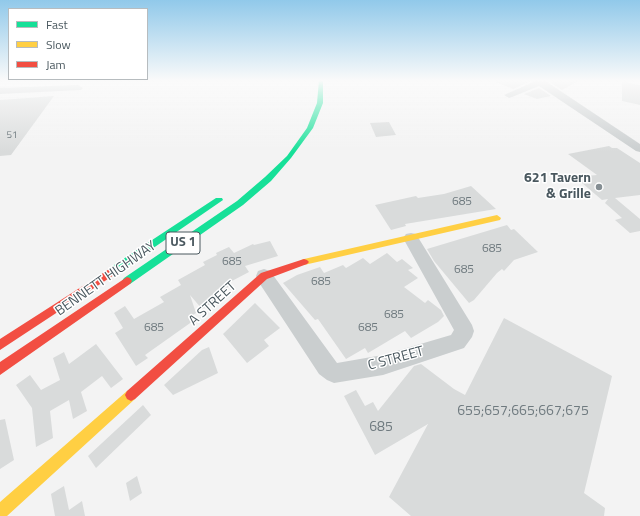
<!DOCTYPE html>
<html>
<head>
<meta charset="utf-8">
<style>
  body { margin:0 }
  #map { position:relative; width:640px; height:516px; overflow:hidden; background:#f3f3f3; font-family:"Titillium Web",sans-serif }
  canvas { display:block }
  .legend { position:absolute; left:8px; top:8px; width:140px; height:72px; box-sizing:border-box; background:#fff; border:1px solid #b7bcbf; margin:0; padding:5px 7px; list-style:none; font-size:12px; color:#4a585f }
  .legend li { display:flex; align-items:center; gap:8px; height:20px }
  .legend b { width:20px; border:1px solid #b7bcbf }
</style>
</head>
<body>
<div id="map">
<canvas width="640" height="516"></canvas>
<ul class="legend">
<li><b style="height:5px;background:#16e098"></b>Fast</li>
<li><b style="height:5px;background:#ffcf43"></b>Slow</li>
<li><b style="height:5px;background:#f24e42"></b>Jam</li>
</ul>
</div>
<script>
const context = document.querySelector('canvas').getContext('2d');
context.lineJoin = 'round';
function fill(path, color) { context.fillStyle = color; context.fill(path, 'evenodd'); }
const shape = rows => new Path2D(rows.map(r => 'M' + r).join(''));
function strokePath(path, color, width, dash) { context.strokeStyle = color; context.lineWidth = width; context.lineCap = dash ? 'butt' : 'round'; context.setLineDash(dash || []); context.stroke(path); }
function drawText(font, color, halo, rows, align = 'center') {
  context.font = font + ' "Titillium Web",sans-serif'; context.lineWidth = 3; context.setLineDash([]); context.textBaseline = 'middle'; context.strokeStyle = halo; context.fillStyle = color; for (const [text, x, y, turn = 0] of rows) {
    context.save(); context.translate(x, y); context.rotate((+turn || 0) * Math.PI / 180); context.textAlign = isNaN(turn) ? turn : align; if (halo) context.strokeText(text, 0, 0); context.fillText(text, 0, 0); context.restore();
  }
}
fill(shape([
  [491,80,531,80,531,81,513,89],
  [547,80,580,80,562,90],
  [622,82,640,85,640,105,622,101],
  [539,88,551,96,537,99,524,94],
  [54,96,11,155,0,156,0,100],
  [389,122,396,135,376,137,370,123],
  [609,146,612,148,617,148,640,163,640,195,615,198,640,219,640,231,630,233,615,220,622,218,605,203,608,199,602,200,575,177,597,175,568,154],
  [471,186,496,209,405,224,406,226,391,230,375,205,416,196,418,198,444,194],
  [507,225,511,230,514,229,538,252,514,260,504,271,502,269,497,273,474,300,469,303,434,261,427,249],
  [270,241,278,256,245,266,249,272,230,282,232,285,211,297,215,301,202,309,190,295,196,313,190,317,193,321,145,355,148,358,136,366,115,333,123,328,114,313,125,306,134,319,164,302,160,297,181,285,178,280,205,265,203,262,217,255,216,253,229,247,234,253,253,244,254,245],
  [387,253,397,262,402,259,413,268,408,270,418,278,404,287,425,303,428,300,441,310,444,316,438,322,411,338,405,331,368,353,365,348,346,359,318,319,315,320,283,283,297,275,320,267,324,273,343,265,346,268,363,258,370,264],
  [255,303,280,328,264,340,269,346,247,363,223,334],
  [504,318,612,376,584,493,605,508,604,516,411,516,389,497,428,424,375,455,344,396,356,390,365,406,373,402,378,411,414,366,421,364,454,389,465,395],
  [96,344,123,379,111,388,102,376,81,392,87,411,73,419,69,400,50,411,53,438,36,447,32,408,16,385,30,375,41,390,60,380,53,358,64,352,69,364],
  [209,347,218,373,173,395,164,385,202,350],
  [143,405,151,415,96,468,88,456],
  [5,419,14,460,0,469,0,420],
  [137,476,142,493,130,501,126,483],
  [64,486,69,510,82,501,85,516,55,516,51,494]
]), '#d9dbdb');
fill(shape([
  [532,80,544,80,640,144,640,152,636,151,539,86,512,97,509,98,504,95,531,83,533,82,532,80],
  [78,85,83,88,81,90,0,94,0,88,78,85],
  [411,233,416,234,472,325,474,331,472,337,464,348,383,375,334,383,327,380,319,374,258,281,256,276,258,271,264,269,270,271,337,363,383,355,451,335,454,330,403,238,406,234,411,233]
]), '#cacecf');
fill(shape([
  [319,80,323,80,323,103,313,128,291,158,271,181,243,205,130,284,124,284,122,281,124,278,237,201,265,177,287,156,307,128,317,103,319,80],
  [216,198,222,198,223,200,117,273,111,273,109,270,111,267,216,198]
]), '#16e098');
fill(shape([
  [497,215,501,218,500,220,304,265,301,264,299,262,301,260,304,259,497,215],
  [131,389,135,391,137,395,135,399,7,516,0,516,0,502,127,391,131,389]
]), '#ffcf43');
fill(shape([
  [304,259,307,260,309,262,307,264,267,279,135,399,131,401,127,399,125,395,127,391,261,273,304,259],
  [114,266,117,267,119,270,117,273,0,350,0,339,114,266],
  [127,277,130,278,132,281,130,284,0,375,0,362,127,277]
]), '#f24e42');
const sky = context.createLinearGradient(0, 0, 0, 152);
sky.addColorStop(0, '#91c9ea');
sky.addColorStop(0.53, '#fafafa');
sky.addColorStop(1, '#fafafa00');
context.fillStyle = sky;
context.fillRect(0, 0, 640, 152);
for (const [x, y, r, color] of [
  [599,187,4,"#858e93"]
]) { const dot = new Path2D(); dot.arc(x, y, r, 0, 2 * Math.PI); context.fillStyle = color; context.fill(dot); strokePath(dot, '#fff', 1.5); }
drawText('10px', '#6f7a7f', null, [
  ["51",12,136]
]);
drawText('12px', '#6f7a7f', null, [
  ["685",462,202],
  ["685",492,249],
  ["685",232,262],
  ["685",464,270],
  ["685",321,282],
  ["685",394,315],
  ["685",154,328],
  ["685",368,328]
]);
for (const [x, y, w] of [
  [183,243,34]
]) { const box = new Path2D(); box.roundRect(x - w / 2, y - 11, w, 22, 3); context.fillStyle = '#fff'; context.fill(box); strokePath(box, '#4a585f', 1); }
drawText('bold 13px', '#4a585f', null, [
  ["US 1",183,243]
]);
drawText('bold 14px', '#4a585f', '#fff', [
  ["621 Tavern",591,179],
  ["& Grille",591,195]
], 'right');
drawText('14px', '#4a585f', '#fff', [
  ["BENNETT HIGHWAY",106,279,-35],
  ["A STREET",213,304,-42],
  ["C STREET",396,359,-15]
]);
drawText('14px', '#6f7a7f', null, [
  ["655;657;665;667;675",523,412],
  ["685",381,428]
]);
</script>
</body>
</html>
